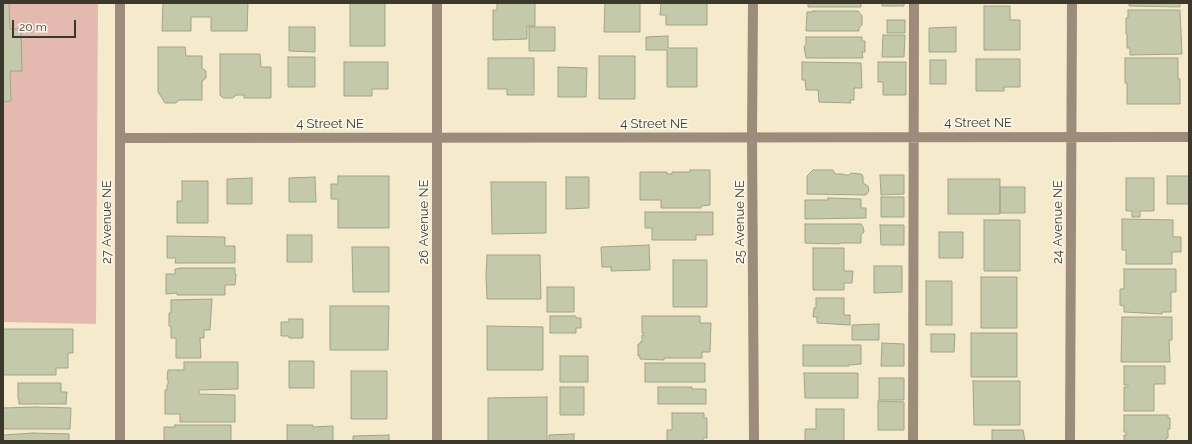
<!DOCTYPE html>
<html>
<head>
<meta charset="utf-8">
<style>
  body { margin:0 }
  #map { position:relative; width:1192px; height:444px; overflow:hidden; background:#f6eacd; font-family:Raleway,sans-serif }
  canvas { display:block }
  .frame { position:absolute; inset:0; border:4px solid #3d382c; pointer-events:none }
  .scale { position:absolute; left:12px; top:20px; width:64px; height:18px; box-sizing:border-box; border:2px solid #3d382c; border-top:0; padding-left:5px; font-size:12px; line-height:14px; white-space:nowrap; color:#3d382c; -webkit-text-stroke:3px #fdf8ec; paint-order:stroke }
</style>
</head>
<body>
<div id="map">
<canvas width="1192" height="444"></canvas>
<div class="frame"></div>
<div class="scale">20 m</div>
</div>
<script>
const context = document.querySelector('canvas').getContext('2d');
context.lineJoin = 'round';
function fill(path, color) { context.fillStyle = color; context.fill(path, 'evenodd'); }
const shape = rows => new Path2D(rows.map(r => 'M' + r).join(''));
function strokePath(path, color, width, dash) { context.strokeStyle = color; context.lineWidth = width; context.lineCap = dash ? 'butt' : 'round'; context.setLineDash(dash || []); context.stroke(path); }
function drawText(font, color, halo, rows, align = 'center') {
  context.font = font + ' Raleway,sans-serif'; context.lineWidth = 3; context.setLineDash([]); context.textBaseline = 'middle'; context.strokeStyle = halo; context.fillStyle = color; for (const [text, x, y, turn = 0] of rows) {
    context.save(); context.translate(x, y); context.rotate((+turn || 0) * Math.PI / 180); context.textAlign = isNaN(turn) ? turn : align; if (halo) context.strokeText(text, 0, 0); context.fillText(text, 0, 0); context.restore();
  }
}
fill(shape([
  [3,3,98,3,96,324,3,322]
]), '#e4bab0');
const building = shape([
  [3,3,9,3,10,29,21,29,22,71,10,71,11,101,3,102,3,3],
  [163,3,248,3,247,31,211,31,211,17,191,17,191,31,162,31,163,3],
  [350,3,385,3,385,46,350,46,350,3],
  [497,3,535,3,535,26,527,26,527,39,493,40,493,10,497,10,497,3],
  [605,3,640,3,640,32,604,32,605,3],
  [661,3,707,3,707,25,666,25,666,15,660,15,661,3],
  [808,3,861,3,861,7,808,7,808,3],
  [882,3,904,3,904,6,882,6,882,3],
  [1129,3,1180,3,1180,7,1129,6,1129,3],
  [984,6,1010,6,1010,20,1020,20,1020,50,984,50,984,6],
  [1128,10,1180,10,1182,54,1130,55,1130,48,1127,48,1127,34,1126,34,1126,18,1128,18,1128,10],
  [813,11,858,11,862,16,862,25,859,28,859,31,806,31,807,12,813,12,813,11],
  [887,20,905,20,905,33,887,33,887,20],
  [289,27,315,27,315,52,289,51,289,27],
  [529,27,555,27,555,51,529,51,529,27],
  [956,27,956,52,929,52,929,28,956,27],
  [883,35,905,35,904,57,882,57,883,35],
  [668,36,668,48,697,48,697,87,667,87,667,50,646,50,646,37,668,36],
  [806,37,862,37,862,41,865,41,865,52,862,52,863,58,806,58,804,47,806,44,806,37],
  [158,47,185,47,186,56,202,56,202,68,206,71,206,78,202,81,202,100,179,100,176,103,165,103,158,92,158,47],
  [220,54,260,54,261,67,271,67,271,98,244,98,244,95,236,95,233,98,223,98,220,95,220,54],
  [599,56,635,56,635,99,599,99,599,56],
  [288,57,315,57,315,87,288,87,288,57],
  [488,58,534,58,534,95,507,95,507,89,488,89,488,58],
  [1125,58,1178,58,1178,79,1180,79,1180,104,1127,104,1127,83,1125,83,1125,58],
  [976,59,1020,59,1020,87,1004,87,1004,91,976,91,976,59],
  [930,60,946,60,946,84,930,84,930,60],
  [344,62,388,62,388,89,372,89,372,96,344,96,344,62],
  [802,62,861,63,862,88,854,88,854,100,850,100,851,103,819,102,818,90,806,90,805,80,802,80,802,62],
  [878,62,906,62,906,95,883,95,883,82,878,82,878,62],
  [558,67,587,68,586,97,558,97,558,67],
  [690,170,710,170,710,205,701,206,701,208,661,208,661,200,640,200,640,172,667,172,667,174,672,174,672,172,690,172,690,170],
  [813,170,833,170,835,174,843,174,845,175,849,175,851,173,861,174,863,176,863,183,868,186,869,191,866,195,807,194,807,176,813,170],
  [880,175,904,175,904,194,881,195,880,175],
  [338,176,389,176,389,228,338,228,338,199,331,199,331,184,338,184,338,176],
  [1167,176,1189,176,1189,204,1167,204,1167,176],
  [315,177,316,202,289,202,289,178,315,177],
  [566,177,589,177,589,208,566,209,566,177],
  [252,178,252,204,227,204,227,179,252,178],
  [1126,178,1154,178,1154,211,1140,211,1140,217,1132,217,1132,211,1126,211,1126,178],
  [948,179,1000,179,1000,214,948,214,948,179],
  [182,181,208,181,208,223,177,223,177,201,182,201,182,181],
  [491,182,546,182,546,233,492,234,491,182],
  [1000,187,1025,187,1025,213,1000,213,1000,187],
  [881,197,904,197,904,217,881,217,881,197],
  [828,198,861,199,861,208,866,208,866,218,805,219,805,200,828,200,828,198],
  [645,212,713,212,713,235,696,235,696,240,652,240,652,228,645,228,645,212],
  [1122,219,1173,220,1173,237,1181,237,1181,252,1172,252,1172,264,1126,264,1126,250,1122,250,1122,219],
  [984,220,1020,220,1020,271,984,271,984,220],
  [805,224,861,224,863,227,864,232,861,235,861,243,840,243,839,244,805,243,805,224],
  [880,225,904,225,904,245,881,245,880,225],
  [939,232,963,232,963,258,939,258,939,232],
  [287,235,312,235,312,262,287,262,287,235],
  [167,236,225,237,225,246,235,246,235,263,175,263,176,258,167,258,167,236],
  [649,245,650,270,611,271,611,267,602,267,601,247,649,245],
  [352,247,389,247,389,292,353,292,352,247],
  [813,248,844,248,844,271,853,271,852,283,844,283,844,290,813,290,813,248],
  [487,255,540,255,541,299,487,299,486,276,487,255],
  [673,260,707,260,707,307,673,307,673,260],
  [874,266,902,266,902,292,874,293,874,266],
  [181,268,235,268,235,274,236,274,235,285,225,285,225,295,177,295,177,293,166,294,166,274,175,274,175,269,181,268],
  [1124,269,1176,269,1176,292,1171,292,1171,312,1162,312,1162,314,1124,312,1124,306,1120,305,1120,289,1124,289,1124,269],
  [981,277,1017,277,1017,328,981,328,981,277],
  [926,281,952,281,952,325,926,325,926,281],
  [547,287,574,287,574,312,547,312,547,287],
  [816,298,844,298,844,315,850,315,850,325,817,323,817,317,813,317,814,308,816,308,816,298],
  [212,299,210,330,204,330,204,338,200,338,201,358,176,358,176,338,171,338,171,326,169,326,169,313,171,313,171,300,212,299],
  [330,306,389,306,388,350,330,350,330,306],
  [550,316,576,316,576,318,581,318,581,328,576,328,576,333,550,333,550,316],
  [642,316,700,316,700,323,711,323,710,352,702,352,702,358,664,358,664,360,640,359,640,356,638,356,638,344,640,344,640,342,642,342,642,335,644,335,644,333,642,333,642,316],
  [1122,317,1172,317,1172,340,1169,340,1170,362,1121,362,1122,317],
  [289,319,303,319,303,338,289,338,289,336,281,336,281,322,289,322,289,319],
  [879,324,879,340,852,340,852,325,879,324],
  [487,326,543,327,543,370,487,370,487,326],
  [3,329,73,329,73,353,68,353,68,368,56,368,56,375,3,375,3,329],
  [971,333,1017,333,1017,377,971,377,971,333],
  [931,334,955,334,954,352,931,352,931,334],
  [882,343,904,344,904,366,881,366,882,343],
  [803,345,861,345,861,364,849,365,849,366,803,366,803,345],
  [560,356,588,356,588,382,560,382,560,356],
  [289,361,314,361,314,388,289,388,289,361],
  [184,362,238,362,238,389,199,390,199,394,235,395,235,422,180,422,180,414,165,414,165,390,167,390,167,385,168,385,168,379,167,379,168,370,184,370,184,362],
  [645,363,705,363,705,382,645,382,645,363],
  [1124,366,1165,366,1165,384,1154,384,1154,411,1124,411,1124,387,1128,387,1128,385,1124,385,1124,366],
  [351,371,387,371,387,419,351,419,351,371],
  [804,373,858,373,858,398,805,398,804,373],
  [879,378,904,378,904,400,879,400,879,378],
  [973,381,1020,381,1020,425,974,425,973,381],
  [18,383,61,383,61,392,67,392,66,404,19,404,19,399,18,399,18,383],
  [560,387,584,387,584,415,560,415,560,387],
  [658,387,692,387,692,389,706,389,706,404,658,404,658,387],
  [547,397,547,441,488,441,488,398,547,397],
  [878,401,904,402,904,430,878,430,878,401],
  [35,407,71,408,70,429,3,429,3,408,35,407],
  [816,409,844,409,844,441,805,441,805,429,816,429,816,409],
  [672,413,704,413,704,418,707,418,707,438,703,438,703,441,667,441,667,430,672,430,672,413],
  [1124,415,1168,415,1168,418,1170,418,1170,429,1168,429,1168,438,1166,438,1166,441,1124,441,1124,435,1126,436,1126,432,1124,432,1124,415],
  [175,425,231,425,231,441,164,441,164,427,175,427,175,425],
  [287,425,313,425,313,427,333,426,333,441,287,441,287,425],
  [992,430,1023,430,1025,441,992,441,992,430],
  [33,433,69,434,69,441,3,441,3,435,33,433],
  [574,434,574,441,549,441,549,435,574,434],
  [389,435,389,441,353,441,353,436,389,435]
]);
fill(building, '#c5c9ac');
strokePath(building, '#a0a487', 1);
strokePath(shape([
  [120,3,120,441],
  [437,3,437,441],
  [753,3,752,137,754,441],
  [120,138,1189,137],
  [913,441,914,3],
  [1070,441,1072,3]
]), '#9d8b7c', 10);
drawText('13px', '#3d382c', '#fdf8ec', [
  ["4 Street NE",978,123],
  ["4 Street NE",330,124],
  ["4 Street NE",654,124],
  ["27 Avenue NE",107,222,-90],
  ["26 Avenue NE",424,222,-90],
  ["25 Avenue NE",740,222,-90],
  ["24 Avenue NE",1058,222,-90]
]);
</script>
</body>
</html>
